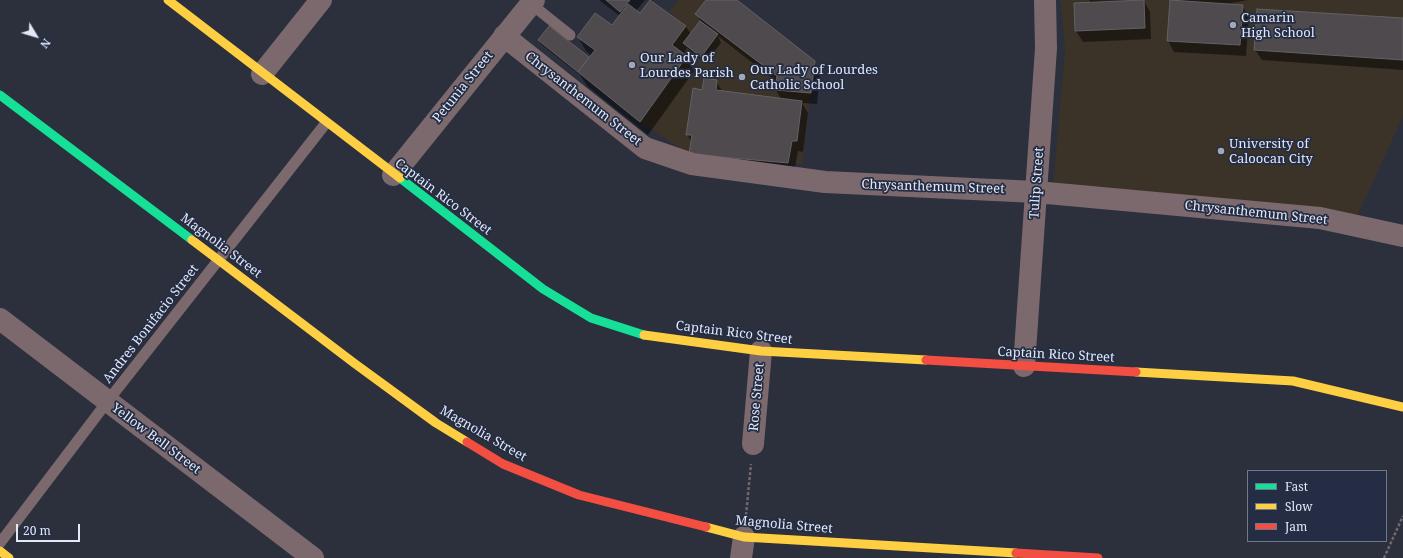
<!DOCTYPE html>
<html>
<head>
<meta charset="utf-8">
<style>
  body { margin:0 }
  #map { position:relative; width:1403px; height:558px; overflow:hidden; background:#2b303c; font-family:"Noto Serif",serif }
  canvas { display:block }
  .legend { position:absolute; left:1247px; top:470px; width:140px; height:72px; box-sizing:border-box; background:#242d43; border:1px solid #70788b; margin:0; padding:5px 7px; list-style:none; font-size:12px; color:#e2e8f7 }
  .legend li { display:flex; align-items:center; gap:8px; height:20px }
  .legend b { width:20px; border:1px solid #70788b }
  .north { position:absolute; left:16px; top:16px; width:40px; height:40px; -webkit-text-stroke:3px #242d43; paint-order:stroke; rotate:128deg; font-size:11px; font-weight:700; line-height:16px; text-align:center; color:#e2e8f7 }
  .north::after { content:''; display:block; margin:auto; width:14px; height:18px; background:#e2e8f7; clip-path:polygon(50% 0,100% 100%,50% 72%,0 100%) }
  .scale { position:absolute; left:16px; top:524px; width:64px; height:18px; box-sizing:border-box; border:2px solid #e2e8f7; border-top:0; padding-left:5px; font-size:12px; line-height:14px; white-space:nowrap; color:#e2e8f7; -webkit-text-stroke:3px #242d43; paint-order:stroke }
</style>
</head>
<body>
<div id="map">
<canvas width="1403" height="558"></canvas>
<ul class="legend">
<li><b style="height:5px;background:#16e098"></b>Fast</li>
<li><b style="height:5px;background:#ffcf43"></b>Slow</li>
<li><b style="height:5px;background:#f24e42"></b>Jam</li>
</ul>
<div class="north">N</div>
<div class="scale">20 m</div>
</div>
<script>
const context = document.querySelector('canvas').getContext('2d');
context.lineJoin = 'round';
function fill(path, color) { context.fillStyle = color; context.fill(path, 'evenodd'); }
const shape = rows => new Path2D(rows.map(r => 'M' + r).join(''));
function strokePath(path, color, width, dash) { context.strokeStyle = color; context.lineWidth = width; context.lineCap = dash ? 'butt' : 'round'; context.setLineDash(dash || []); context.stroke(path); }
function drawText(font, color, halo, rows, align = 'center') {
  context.font = font + ' "Noto Serif",serif'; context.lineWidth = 3.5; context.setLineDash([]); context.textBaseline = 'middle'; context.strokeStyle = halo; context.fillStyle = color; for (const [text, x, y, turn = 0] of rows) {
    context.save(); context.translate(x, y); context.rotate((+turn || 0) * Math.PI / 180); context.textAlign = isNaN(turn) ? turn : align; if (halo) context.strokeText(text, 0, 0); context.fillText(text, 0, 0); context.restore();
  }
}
fill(shape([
  [678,0,737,0,815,61,802,164,689,154,640,122,687,56,672,45,686,26,669,12],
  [1061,0,1403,0,1403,116,1357,217,1053,187,1065,51]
]), '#3b3327');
fill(shape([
  [599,0,645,0,636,11,640,14,651,0,686,26,691,35,701,22,697,14,707,0,735,0,814,62,820,73,817,104,802,103,808,113,803,152,798,151,794,173,696,165,692,143,687,134,703,91,716,81,722,91,781,99,776,90,777,82,718,36,721,43,705,63,687,48,683,55,694,71,648,135,587,86,580,75,541,44,539,41,550,27,590,59,592,56,586,51,578,37,612,27,620,16],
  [1089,0,1144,1,1150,12,1151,39,1083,42,1076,31,1091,3],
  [1180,0,1249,0,1225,4,1242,6,1249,16,1246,56,1174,52,1168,41,1181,2],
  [1403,19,1403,70,1262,60,1255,50]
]), '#0007');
const building = shape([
  [606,0,630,0,620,12,606,0],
  [650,0,686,26,672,45,687,56,640,122,578,72,595,50,577,37,595,13,612,25,628,4,640,13,650,0],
  [706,0,737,0,815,61,811,93,775,90,777,76,695,14,706,0],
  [1144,0,1145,28,1075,31,1074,3,1144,0],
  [1170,0,1243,5,1240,45,1167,41,1170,0],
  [1257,9,1403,18,1403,60,1254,50,1257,9],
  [700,21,718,34,701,57,683,43,700,21],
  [549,26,589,57,578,72,538,40,549,26],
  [704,78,717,80,716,90,802,101,797,141,792,141,788,163,689,154,692,135,686,135,693,88,702,90,704,78]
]);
fill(building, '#4e4a4e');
strokePath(building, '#646064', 1);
strokePath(shape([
  [746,515,751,464],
  [1384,558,1403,516]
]), '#72686d', 2.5, [3, 2]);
strokePath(shape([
  [531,4,570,35],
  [0,543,107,402,326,123]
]), '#7c696d', 11);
strokePath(shape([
  [504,36,645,148,692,164,825,182,1036,192,1320,218,1403,236],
  [262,74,321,0],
  [393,175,534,0],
  [0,319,313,558],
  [1024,366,1046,48,1045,0],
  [753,444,761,351],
  [741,558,744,537]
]), '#7c696d', 22);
strokePath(shape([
  [0,95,192,240],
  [400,178,543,289,591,318,644,335]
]), '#16e098', 9);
strokePath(shape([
  [168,0,400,178],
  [192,240,354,363,436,423,467,442],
  [644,335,761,351,926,360],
  [1136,372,1293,381,1403,407],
  [706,527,744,537,1016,553],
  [0,551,9,558]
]), '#ffcf43', 9);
strokePath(shape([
  [926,360,1136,372],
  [467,442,503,464,579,495,706,527],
  [1016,553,1098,558]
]), '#f24e42', 9);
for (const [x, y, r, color] of [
  [1233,25,4,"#a2a8b6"],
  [632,65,4,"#a2a8b6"],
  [742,77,4,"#a2a8b6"],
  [1221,151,4,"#a2a8b6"]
]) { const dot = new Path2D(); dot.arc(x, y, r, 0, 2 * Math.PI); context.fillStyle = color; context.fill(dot); strokePath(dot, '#242d43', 1.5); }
drawText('13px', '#e2e8f7', '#242d43', [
  ["Camarin",1241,18],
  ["High School",1241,33],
  ["Our Lady of",640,58],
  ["Lourdes Parish",640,73],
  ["Our Lady of Lourdes",750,70],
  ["Catholic School",750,85],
  ["University of",1229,144],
  ["Caloocan City",1229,159]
], 'left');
drawText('13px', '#e2e8f7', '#242d43', [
  ["Petunia Street",463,87,-51],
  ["Chrysanthemum Street",583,99,38],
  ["Tulip Street",1037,183,-86],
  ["Chrysanthemum Street",933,187,2],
  ["Captain Rico Street",443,197,37],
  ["Chrysanthemum Street",1256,213,6],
  ["Magnolia Street",221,246,37],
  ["Andres Bonifacio Street",151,324,-52],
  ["Captain Rico Street",734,333,7],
  ["Captain Rico Street",1056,355,3],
  ["Rose Street",757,397,-85],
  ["Magnolia Street",483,434,30],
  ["Yellow Bell Street",156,439,37],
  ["Magnolia Street",784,525,5]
]);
</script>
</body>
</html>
